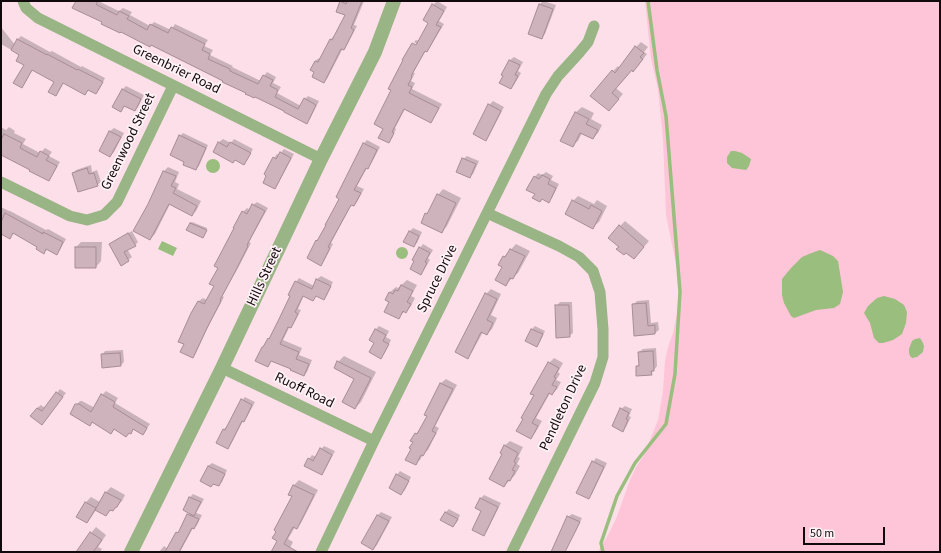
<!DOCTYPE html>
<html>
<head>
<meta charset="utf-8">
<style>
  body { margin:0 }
  #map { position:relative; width:941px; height:553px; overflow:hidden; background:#fddfe9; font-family:"Source Sans 3",sans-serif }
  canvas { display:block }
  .frame { position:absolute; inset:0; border:2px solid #12090d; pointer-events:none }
  .scale { position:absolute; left:803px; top:527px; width:82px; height:18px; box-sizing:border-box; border:2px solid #12090d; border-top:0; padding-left:5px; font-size:12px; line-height:14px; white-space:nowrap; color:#12090d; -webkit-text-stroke:3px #fef2f6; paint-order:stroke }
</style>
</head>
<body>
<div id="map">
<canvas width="941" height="553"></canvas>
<div class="frame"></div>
<div class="scale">50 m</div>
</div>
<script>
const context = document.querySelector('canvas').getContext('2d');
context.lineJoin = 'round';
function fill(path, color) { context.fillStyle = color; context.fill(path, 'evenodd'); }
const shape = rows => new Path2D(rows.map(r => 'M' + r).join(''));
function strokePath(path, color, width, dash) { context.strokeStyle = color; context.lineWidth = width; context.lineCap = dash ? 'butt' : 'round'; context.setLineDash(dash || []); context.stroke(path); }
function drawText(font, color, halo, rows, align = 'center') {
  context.font = font + ' "Source Sans 3",sans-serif'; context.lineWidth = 3.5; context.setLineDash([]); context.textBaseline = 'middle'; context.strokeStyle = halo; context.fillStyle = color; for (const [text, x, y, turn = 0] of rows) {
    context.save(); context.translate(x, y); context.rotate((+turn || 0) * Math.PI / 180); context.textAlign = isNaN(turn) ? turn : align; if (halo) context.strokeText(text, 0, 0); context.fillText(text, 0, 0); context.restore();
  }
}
fill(shape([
  [645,1,940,1,940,552,598,552,608,535,616,519,630,480,636,467,644,455,658,420,663,391,665,361,668,347,673,333,679,304,679,289,678,274,666,215,663,139,658,89,651,59]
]), '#fec4d8');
fill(shape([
  [731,151,735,151,742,153,751,159,749,166,746,170,732,168,727,163,727,157],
  '206 166a7 7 0 1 1 14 0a7 7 0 1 1-14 0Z',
  [162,241,177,248,173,256,158,249],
  '396 253a6 6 0 1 1 12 0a6 6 0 1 1-12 0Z',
  [820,250,833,256,838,261,843,292,840,304,834,308,816,310,794,318,791,316,784,303,782,295,782,279,791,268,802,257,809,254],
  [884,296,895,299,904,305,907,312,906,323,902,334,893,340,883,343,879,343,874,338,870,323,864,313,868,306,877,298],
  [920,338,923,343,924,346,923,352,917,357,912,358,910,356,909,353,909,349,912,341,915,339]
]), '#99be7d');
fill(shape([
  [77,1,98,1,119,11,123,8,132,12,130,15,150,26,154,22,171,30,175,24,208,40,204,46,213,50,210,55,233,66,232,67,261,81,264,76,267,72,276,77,273,83,281,87,277,93,301,106,305,99,308,96,319,101,310,119,306,123,255,96,247,93,103,21],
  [342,1,364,1,354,25,357,26,347,45,344,49,343,48,327,79,323,82,316,72,315,61,319,58,321,59,330,40,334,36,335,37,346,15,341,2],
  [437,1,447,7,439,21,444,24,430,47,426,50,413,73,415,73,411,81,415,83,412,89,442,104,434,118,431,122,405,109,395,128,396,129,392,138,388,141,420,46,414,42,416,40,419,41,429,23,433,5],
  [543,1,556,5,545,34,541,38,529,33,540,4],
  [1,27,15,45,18,39,21,36,50,52,52,51,81,67,82,66,105,78,99,90,96,93,89,89,85,94,64,82,59,91,56,95,55,81,33,69,25,83,21,86,25,65,20,55,1,44],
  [641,42,648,47,644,52,647,54,638,66,633,70,632,69,616,88,623,94,609,110,613,71,618,66,620,68,636,47],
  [514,57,523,62,518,71,521,73,514,85,511,88,504,76,502,75,510,60],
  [126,86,144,95,138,107,134,110,125,105,121,111,113,107,123,89],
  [493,101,504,107,489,136,486,139,489,105],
  [582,107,594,113,591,119,602,125,598,133,593,138,582,133,578,141,572,146,561,141,576,112],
  [1,127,6,130,9,127,15,131,14,133,26,139,23,144,40,153,45,148,52,152,49,156,60,162,52,176,48,180,1,154],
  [114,128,124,133,114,152,110,156,100,151,110,131],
  [183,133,208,145,199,166,196,169,180,136],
  [223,139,231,143,234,139,253,149,247,160,244,164,236,159,233,162,214,152,219,142],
  [367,140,380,147,371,164,367,168,357,186,364,189,357,202,354,205,352,204,331,243,333,244,324,261,320,264,316,241,320,238,341,198,337,197,364,143],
  [284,149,294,154,278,184,275,188,274,158,277,154,279,155],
  [467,156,479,161,473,174,469,177,463,159],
  [91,165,92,172,97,170,101,182,97,185,73,173,76,170],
  [168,167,179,172,175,182,179,184,177,189,201,201,196,211,192,215,170,204,155,234,150,239,149,204,164,171],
  [546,172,553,176,551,180,559,184,552,198,548,202,535,177,538,173,542,175],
  [443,189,461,198,447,226,442,232,426,214,431,209,438,195],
  [578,196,594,204,597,200,607,206,599,222,593,227,573,201],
  [257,202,268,208,249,242,251,243,238,268,222,296,224,297,209,325,196,353,193,357,185,344,192,314,199,301,203,298,207,300,215,286,219,267,235,227,243,212,247,208,250,210,253,205],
  [1,207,9,211,10,211,46,230,48,229,66,239,60,250,57,253,48,249,44,252,38,246,14,233,10,238,1,233],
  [625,221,649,241,639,253,620,247,620,226],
  [192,222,207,228,204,236,190,223],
  [413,228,422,232,417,243,413,246,404,241,410,231],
  [132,231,138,242,135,245,127,249,132,257,128,260,110,244,114,241],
  [81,242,102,242,101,261,96,267,76,247],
  [423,244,433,250,428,258,430,260,424,270,421,274,415,261,420,248],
  [516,244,530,251,518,273,506,284,503,266,504,257],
  [321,276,333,282,327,295,324,298,317,295,313,299,304,295,298,309,301,310,294,323,291,327,290,326,283,340,302,348,299,355,312,360,307,372,304,375,292,369,272,360,267,366,263,347,271,336,291,295,296,282,299,278,314,286,317,279],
  [407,280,417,285,411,296,415,298,411,306,406,312,405,311,398,318,390,302,386,300,390,292,396,287,398,288],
  [491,289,501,294,491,315,497,318,492,329,487,334,483,332,472,352,467,357,486,294],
  [649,300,651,323,658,322,659,330,655,333,635,335,633,305,637,301],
  [560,302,572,302,573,333,569,336,556,306],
  [379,326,389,331,386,337,391,340,384,354,381,357,375,342,370,340,376,329],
  [535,326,545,331,540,342,536,346,526,341,532,329],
  [656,348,657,366,651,374,637,367,640,363,639,352,643,349],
  [123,350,124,362,121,365,102,355,105,351],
  [344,356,376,372,361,402,355,408,355,378,338,362],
  [554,358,563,363,558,372,560,374,556,380,561,382,557,389,552,394,550,393,536,418,542,421,535,433,531,438,524,418,549,363],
  [446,379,457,385,435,426,439,428,428,450,423,454,420,460,415,464,414,442,416,434,420,429,428,416,425,415,441,383],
  [60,389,66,393,45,420,37,408,41,405,45,408],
  [106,391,118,398,115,403,150,424,146,430,143,434,134,429,130,433,115,429,111,432,93,422,90,424,76,405,80,401,82,401,95,408,102,395],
  [245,397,255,402,247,417,243,421,231,444,228,448,224,429,227,426,242,400],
  [625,406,632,409,629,416,631,417,626,427,623,430,621,409],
  [510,441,523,447,518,457,520,458,517,464,520,466,515,475,504,486,504,446],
  [324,446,335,451,325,470,321,474,309,459,312,455,316,457,321,449],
  [596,458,607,463,592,494,588,498,593,462],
  [212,463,227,470,222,482,218,485,208,466],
  [400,471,411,477,405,490,401,493,397,475],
  [299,480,318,490,301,523,297,528,295,527,288,539,293,542,288,552,272,552,279,541,293,496,290,494,294,485],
  [111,487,125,495,122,501,112,510,111,510,106,515,96,510,92,516,87,522,78,517,86,502,91,497,100,502,106,492],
  [193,494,204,499,196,513,202,515,197,525,194,528,193,528,180,552,159,552,164,546,168,549,177,533,181,530,190,513,190,497],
  [484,495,501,503,487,531,484,535,480,499],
  [449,509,460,515,457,522,453,526,445,513],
  [381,512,392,517,377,545,373,549,363,543,378,515],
  [572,514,582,518,573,537,570,541,563,552,551,552,568,517],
  [96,527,106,535,98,547,102,549,100,552,77,552,91,533]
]), '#0003');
strokePath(shape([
  [603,552,601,543,617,496,635,463,666,424,675,374,680,292,666,116,657,70,648,1]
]), '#99be7d', 3.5);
const building = shape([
  [76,1,98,1,96,4,97,5,117,15,119,11,129,16,127,19,147,30,150,24,168,33,171,27,205,44,202,50,210,54,208,59,230,69,230,71,258,84,263,75,273,80,270,86,278,90,275,97,298,109,304,98,316,105,307,124,284,112,284,111,255,97,254,98,250,96,245,94,246,93,222,82,223,81,151,45,150,47,121,32,120,33,101,24,102,22,72,8,76,1],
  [340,1,346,4,347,1,362,1,351,28,354,30,344,50,341,49,324,83,312,77,314,72,310,70,315,61,318,62,330,39,332,40,345,15,336,12,340,1],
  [432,4,444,11,436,25,441,27,427,52,425,51,411,76,412,77,408,85,412,87,409,93,439,108,431,123,404,109,392,132,394,133,389,143,378,138,383,129,374,124,391,90,388,89,403,60,402,60,412,43,416,45,428,23,423,20,432,4],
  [539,4,553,9,542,39,528,34,539,4],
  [17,39,47,55,47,54,77,70,78,69,103,82,96,94,88,90,85,95,63,83,56,96,48,92,54,82,32,70,22,88,13,83,24,65,16,61,19,55,11,50,17,39],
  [635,46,644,53,640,57,643,59,633,72,632,70,612,93,619,99,609,111,590,96,612,70,615,73,635,46],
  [509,60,520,65,515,75,518,76,511,89,499,83,503,76,501,75,509,60],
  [122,89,141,99,135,111,124,106,121,112,112,107,122,89],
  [488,104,501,111,486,141,473,134,488,104],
  [575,112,589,119,586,124,598,130,593,139,580,133,573,147,560,141,575,112],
  [109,131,121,137,110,157,99,151,109,131],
  [4,134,22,143,20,148,37,157,40,151,49,156,46,160,57,166,49,181,29,171,30,170,1,155,1,140,4,134],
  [179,135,206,148,196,170,183,165,184,162,170,155,179,135],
  [218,142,227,147,230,142,251,153,244,165,235,160,233,163,213,152,218,142],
  [363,143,377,150,368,169,366,168,354,190,361,193,354,206,351,205,328,247,330,248,321,266,307,258,316,240,317,241,326,225,325,225,339,199,336,197,363,143],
  [280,152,291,158,275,189,263,183,266,176,264,174,273,157,276,159,280,152],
  [462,158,476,164,470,178,456,172,462,158],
  [87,168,89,174,94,173,98,186,78,192,72,173,87,168],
  [163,171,176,176,171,186,176,188,173,193,197,206,192,216,169,204,150,240,133,231,148,204,163,171],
  [542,175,550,179,548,184,556,188,549,203,542,199,540,202,532,198,535,194,526,190,534,176,539,179,542,175],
  [437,194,456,203,442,233,421,223,425,213,427,214,437,194],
  [572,200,589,209,591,205,602,211,593,229,565,214,572,200],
  [252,204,265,211,247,245,248,246,235,272,220,300,221,301,206,330,193,358,180,352,184,344,178,342,191,313,198,301,204,304,214,286,209,284,218,268,214,266,234,228,233,228,242,211,247,214,252,204],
  [5,213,43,234,43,232,63,242,57,255,46,249,44,254,36,249,37,247,13,233,10,239,1,234,1,222,5,213],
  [190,223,207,230,203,238,186,230,190,223],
  [619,225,644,247,634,259,626,253,624,255,616,249,619,247,608,238,619,225],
  [409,231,419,236,414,247,403,242,409,231],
  [128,233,136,246,124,252,129,261,121,266,109,244,128,233],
  [75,247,96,247,96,268,75,268,75,247],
  [419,247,430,253,425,262,427,263,421,275,410,269,414,261,412,260,419,247],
  [510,249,525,256,513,279,510,278,506,286,495,280,502,267,498,265,503,256,505,257,510,249],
  [316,279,331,286,324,300,316,296,313,301,303,296,295,312,298,314,291,328,288,327,280,344,299,352,296,359,309,364,304,376,290,370,291,369,271,361,268,367,255,361,262,347,263,347,268,338,269,339,279,319,290,296,288,295,295,281,312,289,316,279],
  [401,285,413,291,407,302,411,304,406,313,403,311,399,319,384,312,389,302,385,300,389,292,393,294,395,290,398,291,401,285],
  [485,293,497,299,487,320,493,323,487,335,481,332,468,359,455,352,485,293],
  [646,303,648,326,655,325,655,334,634,336,632,304,646,303],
  [555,305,569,305,570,337,556,338,555,305],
  [375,329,386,335,383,341,389,344,381,359,369,352,374,343,369,340,375,329],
  [531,329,543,334,537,347,525,341,531,329],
  [653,351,654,371,651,371,652,375,636,376,636,366,639,366,638,352,653,351],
  [120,353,121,366,102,368,101,354,120,353],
  [337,361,371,378,355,409,342,402,354,379,334,368,337,361],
  [548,362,559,368,554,377,556,378,552,385,557,387,552,395,549,393,532,423,538,426,531,439,516,431,523,419,521,418,534,395,530,394,548,362],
  [440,383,453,389,432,431,436,433,423,456,421,455,416,465,405,460,411,449,409,448,413,442,410,441,415,433,417,434,427,416,424,415,440,383],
  [56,392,63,397,42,425,30,416,37,408,42,411,56,392],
  [101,394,115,402,113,407,147,428,143,435,133,429,131,434,129,433,126,437,114,429,111,434,92,422,90,426,70,414,75,404,79,404,91,412,101,394],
  [241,399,252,405,244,422,242,421,228,449,216,443,223,429,225,430,241,399],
  [620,408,629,413,626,419,628,420,623,432,612,426,620,408],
  [504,445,518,453,514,462,516,463,512,470,515,471,510,481,508,480,504,487,489,479,502,454,500,453,504,445],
  [320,448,332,455,322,475,304,466,308,458,313,461,320,448],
  [592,461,604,467,589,499,576,493,592,461],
  [208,466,225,474,219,486,213,484,211,487,200,481,208,466],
  [396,474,409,481,401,495,389,488,396,474],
  [293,485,314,495,297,529,293,527,284,544,298,552,271,552,277,541,272,538,276,532,274,530,292,496,288,495,293,485],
  [105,492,121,500,117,507,115,508,113,511,110,510,106,516,95,510,105,492],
  [189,497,201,502,194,516,183,510,189,497],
  [480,498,498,507,484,536,472,530,481,511,475,508,480,498],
  [85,502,96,508,87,523,76,517,85,502],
  [445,512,458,519,453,527,440,520,445,512],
  [187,514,199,519,194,529,192,528,179,552,165,552,176,532,178,533,187,514],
  [377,515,389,521,373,550,361,543,377,515],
  [567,516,580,522,565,552,551,552,567,516],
  [90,532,102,540,93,552,76,552,90,532]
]);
fill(building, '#ceb2bc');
strokePath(building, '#a78c95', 1);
strokePath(shape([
  [23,1,26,8,38,18,321,159],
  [1,182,70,216,87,220,104,215,117,202,173,86],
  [487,213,559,246,579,257,593,271,600,292,603,329,603,357,595,383,512,552],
  [222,368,374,441],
  [321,552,374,441,546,94,558,76,579,53,588,42,594,26]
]), '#99b485', 11);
strokePath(shape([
  [131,552,222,368,321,159,375,52,394,1]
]), '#99b485', 14);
drawText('14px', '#12090d', '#fef2f6', [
  ["Greenbrier Road",176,70,26],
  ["Greenwood Street",129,142,-64],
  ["Hills Street",265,277,-65],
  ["Spruce Drive",438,279,-64],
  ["Ruoff Road",304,391,26],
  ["Pendleton Drive",564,408,-65]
]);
</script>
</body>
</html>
